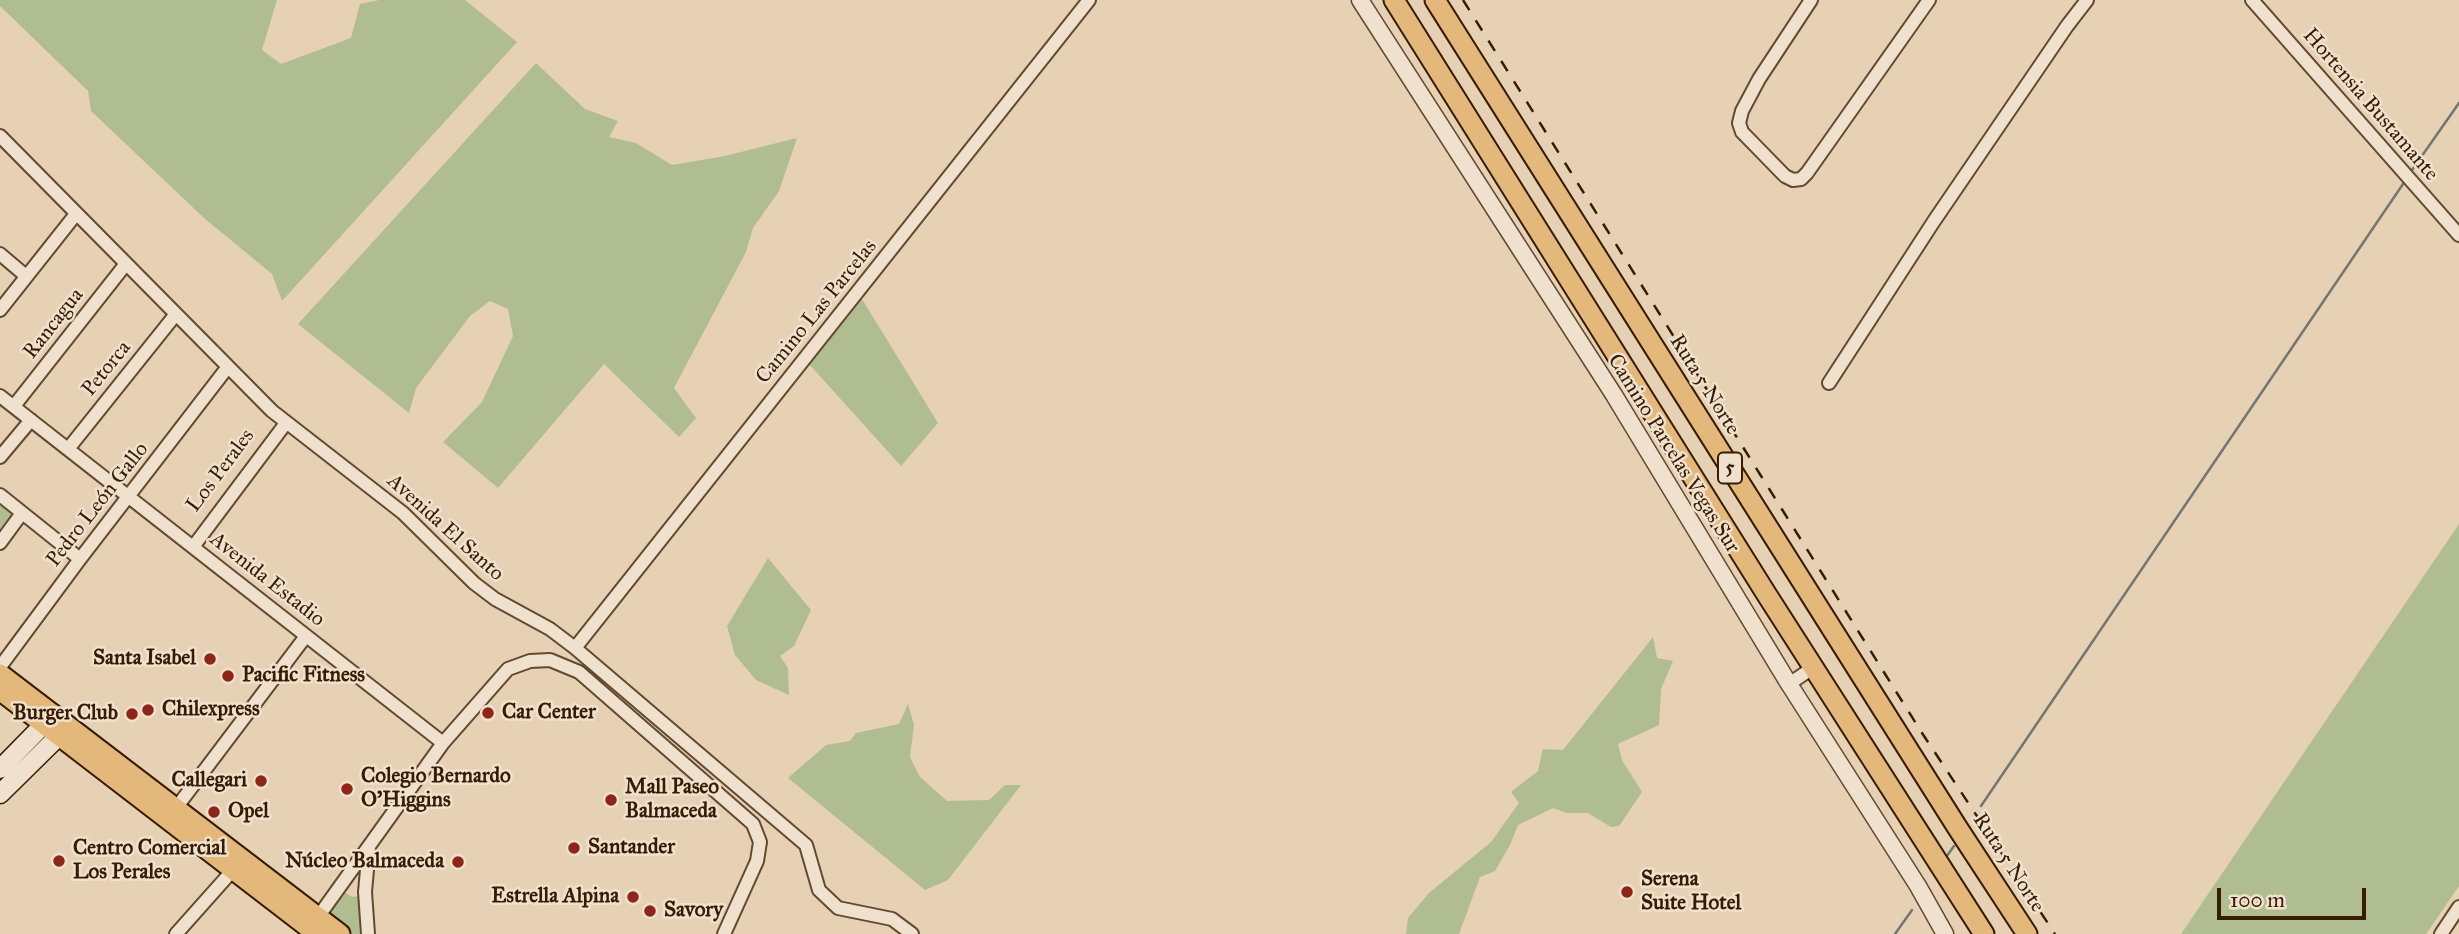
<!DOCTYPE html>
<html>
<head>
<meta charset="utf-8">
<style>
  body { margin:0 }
  #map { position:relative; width:2459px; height:934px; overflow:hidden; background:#e7d1b4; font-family:"IM FELL Great Primer",serif }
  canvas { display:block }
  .scale { position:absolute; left:2217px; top:888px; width:149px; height:32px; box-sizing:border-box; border:4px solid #361c03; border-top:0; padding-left:9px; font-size:21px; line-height:24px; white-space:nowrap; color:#361c03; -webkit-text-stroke:5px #efe1ce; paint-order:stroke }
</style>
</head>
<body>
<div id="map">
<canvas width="2459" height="934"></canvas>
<div class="scale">100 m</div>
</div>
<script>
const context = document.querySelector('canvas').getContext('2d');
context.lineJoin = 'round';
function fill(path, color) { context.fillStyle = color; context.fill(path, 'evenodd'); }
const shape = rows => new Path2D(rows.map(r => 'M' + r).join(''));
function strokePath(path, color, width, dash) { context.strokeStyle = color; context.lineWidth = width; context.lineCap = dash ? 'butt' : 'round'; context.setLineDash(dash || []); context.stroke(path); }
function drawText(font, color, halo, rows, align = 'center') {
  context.font = font + ' "IM FELL Great Primer",serif'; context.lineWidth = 5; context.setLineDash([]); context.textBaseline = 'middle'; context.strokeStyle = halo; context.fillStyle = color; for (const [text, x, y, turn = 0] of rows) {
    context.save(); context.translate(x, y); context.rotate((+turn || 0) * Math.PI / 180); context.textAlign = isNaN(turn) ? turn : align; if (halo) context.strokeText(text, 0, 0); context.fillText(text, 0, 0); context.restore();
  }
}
fill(shape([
  [0,0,277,0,262,50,281,64,351,38,360,4,379,0,465,0,517,42,282,301,272,274,204,218,91,111,88,91,0,6],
  [536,63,585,109,618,121,609,137,636,143,672,165,725,156,797,138,779,191,753,228,746,252,674,388,696,418,679,437,604,364,498,488,443,442,482,402,513,336,508,309,490,301,470,316,416,388,409,413,298,324],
  [862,299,938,423,901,466,809,364],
  [0,501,18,516,0,537],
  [2459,524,2459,886,2426,934,2181,934],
  [768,558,811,610,794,646,780,656,788,668,789,695,756,680,735,655,727,626],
  [1653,637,1657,658,1673,661,1661,689,1659,725,1618,744,1622,760,1642,792,1619,826,1611,827,1588,813,1567,813,1553,808,1518,825,1510,845,1495,871,1480,877,1459,934,1406,934,1408,918,1429,893,1491,842,1519,803,1511,792,1538,771,1543,749,1563,750],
  [908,704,914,725,910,757,920,777,947,801,989,800,1005,785,1021,785,948,880,925,890,788,778,826,745,850,741,856,733,899,724],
  [341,890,352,897,359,896,360,934,352,934,324,915]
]), '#afbd91');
strokePath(shape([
  [2412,170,2459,103],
  [1981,806,2403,184],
  [1944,860,1954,846],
  [1895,934,1912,910]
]), '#737770', 2.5);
const minor = shape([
  [1811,0,1759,79,1742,111,1739,123,1742,132,1785,176,1793,180,1801,179,1807,173,1929,0],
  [2252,0,2459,235],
  [0,136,272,411,403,513,474,583,495,599,550,629,575,648,806,845,819,890,838,908,892,919,912,934],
  [0,254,26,276],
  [0,310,76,214],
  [1829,383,1934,221,2067,26,2087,0],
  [0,396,443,743],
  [14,406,125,265],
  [68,449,176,314],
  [0,457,31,420],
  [0,495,80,559],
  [0,543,22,513],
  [193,547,286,423],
  [575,648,1089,0],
  [0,667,80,559,227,368],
  [1789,684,1814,667],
  [176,808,306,636],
  [318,917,443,743,508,669,530,661,550,660,579,672,753,824,760,842,757,861,724,934],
  [176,934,233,870],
  [368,934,365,892,369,847],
  [2441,934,2459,907]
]);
const tertiary = shape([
  [1360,0,1614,395,1789,684,1918,886,1945,934]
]);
const secondary = shape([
  [0,769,54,714],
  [0,794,67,728]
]);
const primary = shape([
  [0,674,340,934],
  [1,691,317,934]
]);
const trunk = shape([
  [1394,0,1767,595,1984,934],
  [1435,0,1957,827,2027,934]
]);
strokePath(minor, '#62492f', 16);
strokePath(tertiary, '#62492f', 19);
strokePath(secondary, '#361c03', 21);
strokePath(primary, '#361c03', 23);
strokePath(trunk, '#361c03', 23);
strokePath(minor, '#efe1ce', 12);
strokePath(tertiary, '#efe1ce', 16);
strokePath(secondary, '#efe1ce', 18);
strokePath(primary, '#e4b87a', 19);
strokePath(trunk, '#e4b87a', 19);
strokePath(shape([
  [1463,0,1922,733,2055,934]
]), '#361c03', 2.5, [12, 12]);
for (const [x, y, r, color] of [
  [210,659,7,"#8f2418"],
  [228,676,7,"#8f2418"],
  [148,710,7,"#8f2418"],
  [488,713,7,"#8f2418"],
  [132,714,7,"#8f2418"],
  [261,781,7,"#8f2418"],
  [347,789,7,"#8f2418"],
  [611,800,7,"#8f2418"],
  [214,812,7,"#8f2418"],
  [574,848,7,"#8f2418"],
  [59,861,7,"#8f2418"],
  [458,862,7,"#8f2418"],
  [1627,892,7,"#8f2418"],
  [633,897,7,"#8f2418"],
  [650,911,7,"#8f2418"]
]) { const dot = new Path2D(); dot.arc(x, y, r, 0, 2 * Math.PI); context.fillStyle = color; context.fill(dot); strokePath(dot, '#efe1ce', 2.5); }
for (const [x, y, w] of [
  [1730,468,24]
]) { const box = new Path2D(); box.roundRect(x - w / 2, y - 15.5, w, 31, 5); context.fillStyle = '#efe1ce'; context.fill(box); strokePath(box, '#361c03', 2); }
drawText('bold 19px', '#361c03', null, [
  ["5",1730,468]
]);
drawText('21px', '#361c03', '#efe1ce', [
  ["Hortensia Bustamante",2370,105,49],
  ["Camino Las Parcelas",817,312,-51],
  ["Rancagua",54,324,-52],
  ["Petorca",107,369,-51],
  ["Ruta 5 Norte",1704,385,58],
  ["Camino Parcelas Vegas Sur",1673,454,58],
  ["Los Perales",221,471,-53],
  ["Pedro León Gallo",98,505,-52],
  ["Avenida El Santo",445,528,42],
  ["Avenida Estadio",267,580,38],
  ["Ruta 5 Norte",2008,863,57]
]);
drawText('bold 21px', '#361c03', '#efe1ce', [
  ["Santa Isabel",196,659,"right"],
  ["Pacific Fitness",242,676],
  ["Chilexpress",162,710],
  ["Car Center",502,713],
  ["Burger Club",118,714,"right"],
  ["Colegio Bernardo",361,777],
  ["O'Higgins",361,801],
  ["Callegari",247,781,"right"],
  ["Mall Paseo",625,788],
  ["Balmaceda",625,812],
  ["Opel",228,812],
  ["Santander",588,848],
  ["Centro Comercial",73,849],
  ["Los Perales",73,873],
  ["Núcleo Balmaceda",444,862,"right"],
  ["Serena",1641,880],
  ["Suite Hotel",1641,904],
  ["Estrella Alpina",619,897,"right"],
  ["Savory",664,911]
], 'left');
</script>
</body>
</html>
